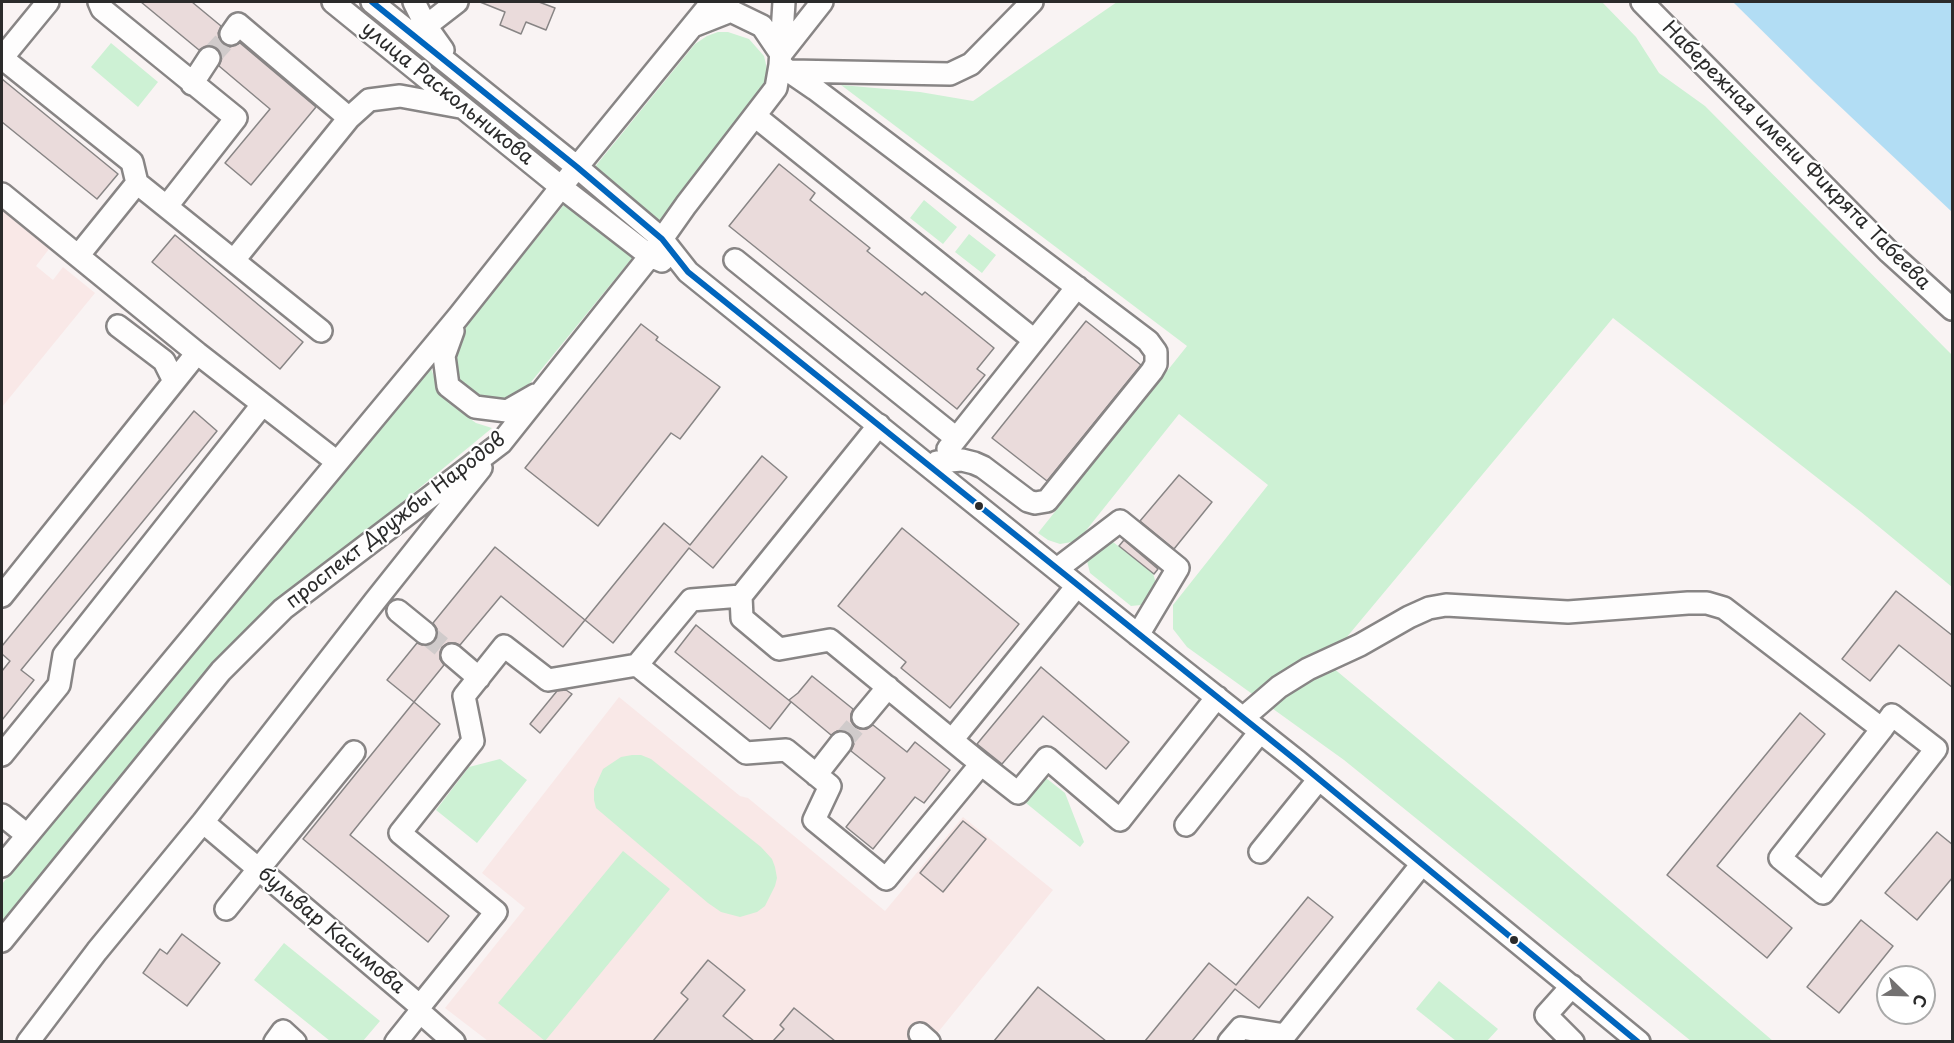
<!DOCTYPE html>
<html>
<head>
<meta charset="utf-8">
<style>
  body { margin:0 }
  #map { position:relative; width:1954px; height:1043px; overflow:hidden; background:#f9f3f3; font-family:"Playpen Sans",sans-serif }
  canvas { display:block }
  .frame { position:absolute; inset:0; border:3px solid #2b2b2b; pointer-events:none }
  .north { position:absolute; left:1876px; top:965px; width:60px; height:60px; box-sizing:border-box; background:#fff; border:2px solid #aaa; border-radius:50%; rotate:113deg; font-size:16px; font-weight:700; line-height:24px; text-align:center; color:#2b2b2b }
  .north::after { content:''; display:block; margin:auto; width:21px; height:27px; background:#737171; clip-path:polygon(50% 0,100% 100%,50% 72%,0 100%) }
</style>
</head>
<body>
<div id="map">
<canvas width="1954" height="1043"></canvas>
<div class="frame"></div>
<div class="north">С</div>
</div>
<script>
const context = document.querySelector('canvas').getContext('2d');
context.lineJoin = 'round';
function fill(path, color) { context.fillStyle = color; context.fill(path, 'evenodd'); }
const shape = rows => new Path2D(rows.map(r => 'M' + r).join(''));
function strokePath(path, color, width, dash) { context.strokeStyle = color; context.lineWidth = width; context.lineCap = dash ? 'butt' : 'round'; context.setLineDash(dash || []); context.stroke(path); }
function drawText(font, color, halo, rows, align = 'center') {
  context.font = font + ' "Playpen Sans",sans-serif'; context.lineWidth = 4.5; context.setLineDash([]); context.textBaseline = 'middle'; context.strokeStyle = halo; context.fillStyle = color; for (const [text, x, y, turn = 0] of rows) {
    context.save(); context.translate(x, y); context.rotate((+turn || 0) * Math.PI / 180); context.textAlign = isNaN(turn) ? turn : align; if (halo) context.strokeText(text, 0, 0); context.fillText(text, 0, 0); context.restore();
  }
}
fill(shape([
  [2,210,49,249,36,266,53,280,63,267,95,293,2,407],
  [619,697,740,796,748,798,885,911,963,817,1053,890,935,1036,914,1041,488,1041,445,1008,525,908,482,873]
]), '#f9e8e7');
fill(shape([
  [1117,2,1602,2,1636,37,1659,73,1705,106,1952,355,1952,587,1861,512,1613,318,1326,662,1520,824,1773,1041,1691,1041,1344,760,1187,647,1173,629,1173,605,1268,485,1179,414,1084,533,1072,542,1060,544,1048,540,1038,533,1187,346,841,85,920,92,973,101],
  [718,32,728,32,749,39,764,56,768,73,766,85,756,106,527,387,515,399,508,402,482,399,474,394,460,382,456,374,452,346,457,336,695,44,707,36],
  [111,43,158,82,138,107,91,67],
  [924,200,957,227,943,244,910,218],
  [969,234,996,255,982,273,955,252],
  [431,368,435,380,450,404,476,423,492,428,227,647,2,925,2,884,410,383],
  [1113,542,1153,573,1156,584,1152,595,1141,605,1131,606,1090,573,1087,561,1094,549,1101,543],
  [632,755,641,755,651,759,761,847,772,859,775,867,777,878,775,886,765,906,757,912,740,917,721,912,708,903,596,808,594,800,594,789,603,769,621,757],
  [500,759,527,780,477,843,436,810,469,767],
  [1046,778,1065,793,1084,842,1080,847,1026,803],
  [623,851,670,889,545,1041,498,1003],
  [284,943,380,1021,363,1041,330,1041,254,980],
  [1439,981,1498,1029,1487,1041,1456,1041,1416,1009]
]), '#cdf1d4');
fill(shape([
  [1733,2,1952,2,1952,212,1814,82]
]), '#b2ddf4');
const building = shape([
  [141,2,192,2,221,26,218,33,219,39,223,44,230,47,240,43,316,107,251,185,225,163,270,109,219,66,222,58,221,53,216,48,209,45,199,50,141,2],
  [480,2,539,2,555,8,546,30,526,22,521,34,500,25,505,12,480,2],
  [2,79,118,174,97,199,2,122,2,79],
  [779,164,815,193,810,200,870,248,867,251,922,295,925,292,994,348,977,369,985,375,957,409,729,226,779,164],
  [175,235,303,342,280,369,152,262,175,235],
  [1086,321,1141,365,1047,481,992,438,1086,321],
  [641,324,658,337,656,340,720,387,680,439,671,433,598,526,525,468,641,324],
  [194,411,217,431,21,670,34,680,2,720,2,671,10,661,2,654,2,646,194,411],
  [762,456,787,477,713,568,689,548,613,643,585,620,664,523,690,545,762,456],
  [1179,475,1212,502,1174,549,1140,521,1179,475],
  [902,528,1019,624,950,708,901,668,906,662,838,606,902,528],
  [1124,540,1158,569,1154,574,1119,546,1124,540],
  [495,547,585,620,563,647,501,596,460,645,455,643,448,643,442,647,440,652,440,659,444,665,414,702,387,680,417,643,422,645,429,645,435,641,438,634,437,629,433,623,495,547],
  [1896,591,1953,636,1953,688,1899,645,1870,681,1842,659,1896,591],
  [696,625,791,702,770,729,675,652,696,625],
  [1041,667,1129,742,1106,769,1043,716,1002,764,977,744,1041,667],
  [812,676,853,709,851,714,851,721,855,727,860,729,867,729,873,725,907,752,915,742,950,770,924,803,915,797,873,849,846,827,885,778,851,751,854,744,853,739,849,733,842,730,837,731,831,735,789,700,798,693,812,676],
  [566,690,572,694,540,733,530,724,557,691,566,690],
  [414,702,440,724,350,835,449,916,428,942,303,839,414,702],
  [1800,713,1825,734,1717,866,1792,928,1767,958,1667,875,1800,713],
  [963,821,986,839,943,892,920,873,963,821],
  [1937,832,1953,845,1953,877,1917,920,1885,893,1937,832],
  [1308,897,1333,917,1259,1008,1235,989,1192,1041,1145,1041,1209,963,1236,985,1308,897],
  [1861,920,1893,946,1839,1013,1807,987,1861,920],
  [182,934,220,963,187,1006,143,973,160,949,167,954,182,934],
  [708,960,745,990,723,1016,754,1041,653,1041,688,999,681,993,708,960],
  [1038,987,1106,1041,994,1041,1038,987],
  [794,1008,835,1041,773,1041,784,1029,780,1025,794,1008]
]);
fill(building, '#eadbdb');
strokePath(building, '#888585', 1.5);
strokePath(shape([
  [209,58,231,34],
  [425,633,452,655],
  [841,743,863,717]
]), '#d0cbcb', 21, [21, 10]);
const minor = shape([
  [99,2,102,9,236,118,167,206],
  [333,2,561,187,650,256,662,261],
  [372,2,577,167,662,239,688,272,1138,635,1297,761,1639,1042],
  [414,2,426,26,443,50],
  [1642,2,1889,252,1952,309],
  [426,26,457,2],
  [693,26,731,11,762,26,781,54],
  [231,34,238,24,349,118,234,260],
  [781,54,822,2],
  [2,58,132,162,137,183],
  [2,58,48,2],
  [780,65,815,89,1148,341,1156,352,1156,364,1152,371,1047,501,1035,503,1028,501,983,467,974,463,962,460,937,462],
  [790,71,950,74,971,64,1032,2],
  [192,84,209,58],
  [755,116,1034,340],
  [349,118,369,100,400,96,460,107],
  [2,194,197,353],
  [78,256,137,183,321,331],
  [735,260,956,438],
  [118,326,164,361,174,381],
  [453,331,444,356,448,386,475,407,507,411,535,395],
  [948,449,1077,287],
  [1057,569,1120,521,1178,568,1138,635],
  [2,596,197,353,337,462],
  [398,611,425,633],
  [452,655,479,678],
  [637,665,746,753,786,750,830,786,814,820,886,879,981,764,830,640,779,649,742,618,741,596],
  [863,717,888,687],
  [1243,718,1279,687,1308,669,1360,645,1409,617,1429,608,1446,605,1568,612,1688,603,1707,603,1724,608,1882,729,1780,858,1823,893,1936,749,1892,715,1882,729],
  [952,740,1077,586],
  [2,755,59,685,64,655,262,405],
  [981,764,1018,793,1047,758,1120,820,1217,697],
  [816,775,841,743],
  [2,815,27,835],
  [203,822,420,1006,420,1012,454,1042],
  [1186,825,1260,732],
  [1260,852,1319,779],
  [2,866,458,317,577,167,712,2],
  [226,909,354,752],
  [2,941,221,671,283,609,501,443,650,256,686,205,776,88,780,65,784,2],
  [1572,986,1546,1015,1573,1042],
  [420,1006,496,912,400,833,473,741,464,696,504,646,548,680,637,665,691,600,741,596,879,425],
  [920,1034,929,1042],
  [28,1042,97,951,203,822,375,601,481,468],
  [275,1042,283,1031,295,1042],
  [396,1042,420,1012],
  [1229,1042,1241,1028,1285,1035,1422,864]
]);
strokePath(minor, '#888585', 26);
strokePath(minor, '#fefdfd', 21);
strokePath(shape([
  [372,2,577,167,662,239,688,272,1297,761,1638,1042]
]), '#0065bd', 6);
for (const [x, y, r, color] of [
  [979,506,5,"#2b2b2b"],
  [1514,940,5,"#2b2b2b"]
]) { const dot = new Path2D(); dot.arc(x, y, r, 0, 2 * Math.PI); context.fillStyle = color; context.fill(dot); strokePath(dot, '#fff', 2); }
drawText('20px', '#2b2b2b', '#fff', [
  ["улица Раскольникова",447,94,39],
  ["Набережная имени Фикрята Табеева",1796,156,45],
  ["проспект Дружбы Народов",396,521,-38],
  ["бульвар Касимова",331,931,40]
]);
</script>
</body>
</html>
